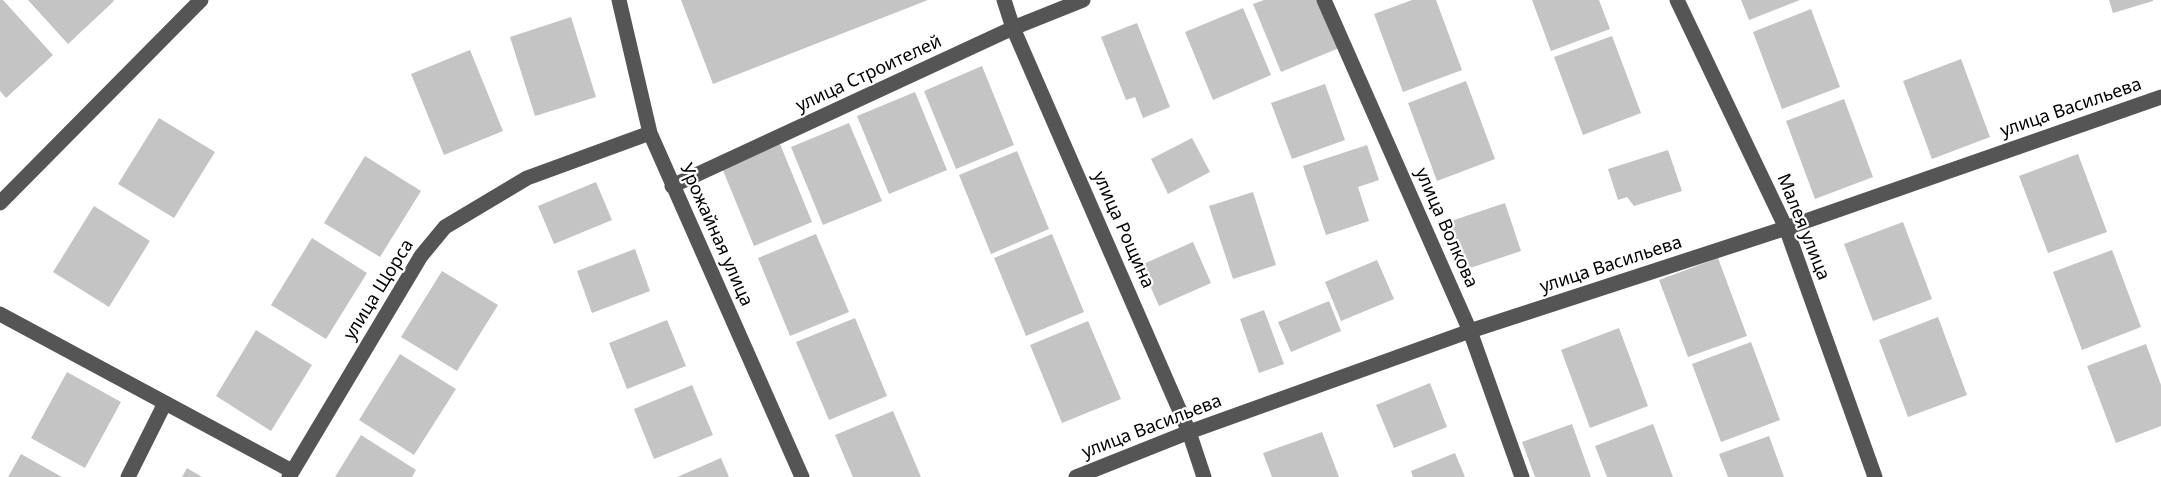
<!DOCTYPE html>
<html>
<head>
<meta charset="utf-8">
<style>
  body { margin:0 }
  canvas { display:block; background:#fff }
</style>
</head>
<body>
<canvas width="2161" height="477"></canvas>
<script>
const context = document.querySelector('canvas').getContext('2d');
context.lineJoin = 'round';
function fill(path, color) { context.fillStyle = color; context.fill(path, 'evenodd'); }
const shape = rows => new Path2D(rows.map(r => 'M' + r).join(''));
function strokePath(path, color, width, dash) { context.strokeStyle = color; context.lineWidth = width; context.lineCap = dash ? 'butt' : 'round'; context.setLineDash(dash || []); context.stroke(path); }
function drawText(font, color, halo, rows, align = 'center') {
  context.font = font + ' "Noto Sans",sans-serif'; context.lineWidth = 4.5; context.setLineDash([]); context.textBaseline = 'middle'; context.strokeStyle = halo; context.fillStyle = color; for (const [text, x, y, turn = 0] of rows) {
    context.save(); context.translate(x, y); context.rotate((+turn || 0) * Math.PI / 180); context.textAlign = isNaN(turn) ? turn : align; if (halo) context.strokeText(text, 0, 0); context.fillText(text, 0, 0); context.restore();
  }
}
fill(shape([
  [0,0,3,0,53,55,6,98,0,91],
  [28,0,113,0,114,1,68,44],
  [681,0,928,0,713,84],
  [1264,0,1319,0,1339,48,1281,72,1253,4],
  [1412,0,1436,0,1462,70,1403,92,1374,14],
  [1532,0,1599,0,1610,29,1551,51],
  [1741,0,1800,0,1749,20],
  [2109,0,2153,0,2153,1,2113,13],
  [1243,8,1271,75,1213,100,1185,32],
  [1811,9,1840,87,1782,109,1753,32],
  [571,17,596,97,535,116,510,37],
  [1137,23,1170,107,1143,118,1135,97,1126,100,1101,37],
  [1612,36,1641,113,1583,135,1554,57],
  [470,50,503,131,444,155,411,74],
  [1961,59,1990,137,1932,159,1903,81],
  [982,66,1014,145,956,169,924,91],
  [1466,81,1495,159,1437,181,1408,103],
  [1325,84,1345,140,1292,159,1271,103],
  [915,92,947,170,889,194,857,116],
  [1844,99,1873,177,1815,199,1786,121],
  [159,118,215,152,174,218,118,184],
  [849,123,882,201,823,225,791,147],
  [1192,138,1210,172,1168,194,1151,159],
  [780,144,812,222,754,246,722,168],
  [1367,145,1379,180,1358,187,1369,221,1326,235,1303,166],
  [1668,150,1682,191,1634,206,1627,197,1618,200,1608,169],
  [1017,151,1049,229,991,254,959,175],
  [2078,154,2107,232,2048,253,2019,176],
  [365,156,421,191,380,257,324,223],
  [596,182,612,220,554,244,538,206],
  [1253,192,1276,265,1233,279,1209,206],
  [1505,203,1521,251,1464,270,1448,222],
  [94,206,150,241,109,307,53,272],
  [1903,222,1932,299,1873,321,1844,244],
  [816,234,849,312,790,336,758,258],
  [1052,234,1084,312,1026,336,994,258],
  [312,238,367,273,326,339,271,305],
  [1193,242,1211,283,1159,306,1141,265],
  [635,249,650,291,592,313,577,271],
  [2112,250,2141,327,2082,350,2053,272],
  [1718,258,1747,336,1688,357,1659,280],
  [1377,260,1394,299,1341,321,1325,282],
  [442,271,498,305,457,371,401,337],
  [1329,301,1341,331,1291,352,1278,322],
  [1264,310,1284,364,1259,373,1240,319],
  [1938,317,1967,395,1908,417,1879,340],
  [855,318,887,396,829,420,796,342],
  [667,320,686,366,627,389,609,343],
  [1088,321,1121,399,1062,423,1030,345],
  [1619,328,1648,406,1590,428,1561,350],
  [256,330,312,365,271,431,216,396],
  [1751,342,1780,420,1721,442,1692,364],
  [2146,344,2161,385,2161,426,2116,443,2087,366],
  [400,354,456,389,414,455,359,420],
  [67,372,121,402,85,468,31,438],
  [1430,383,1447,427,1394,448,1376,405],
  [692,385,713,435,654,459,634,409],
  [893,411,921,477,853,477,835,435],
  [1572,424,1591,477,1535,477,1522,442],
  [1653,424,1673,477,1607,477,1595,446],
  [1322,432,1339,477,1272,477,1263,453],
  [361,435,416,470,412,477,335,477],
  [1769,436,1784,477,1728,477,1719,454],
  [1455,453,1465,477,1413,477,1411,471],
  [21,454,62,477,8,477],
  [721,458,729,477,677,477],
  [187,468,202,477,182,477]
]), '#c4c4c4');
strokePath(shape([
  [619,0,650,133,802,477],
  [1004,0,1013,28,1189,432,1204,477],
  [1324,0,1470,331,1522,477],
  [1677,0,1786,228,1875,477],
  [672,186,1013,28,1083,0],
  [0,203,201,0],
  [0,314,292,471],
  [128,477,165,403],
  [289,477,421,256,445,227,527,178,650,133],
  [1076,477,1189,432,1470,331,1786,228,2161,97]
]), '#555', 15);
drawText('18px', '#000', '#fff', [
  ["улица Строителей",869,74,-25],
  ["улица Васильева",2071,108,-19],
  ["Малея улица",1803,227,68],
  ["улица Волкова",1446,228,66],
  ["улица Рощина",1123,230,66],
  ["Урожайная улица",716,235,66],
  ["улица Васильева",1611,265,-18],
  ["улица Щорса",379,290,-58],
  ["улица Васильева",1152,427,-21]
]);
</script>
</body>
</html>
